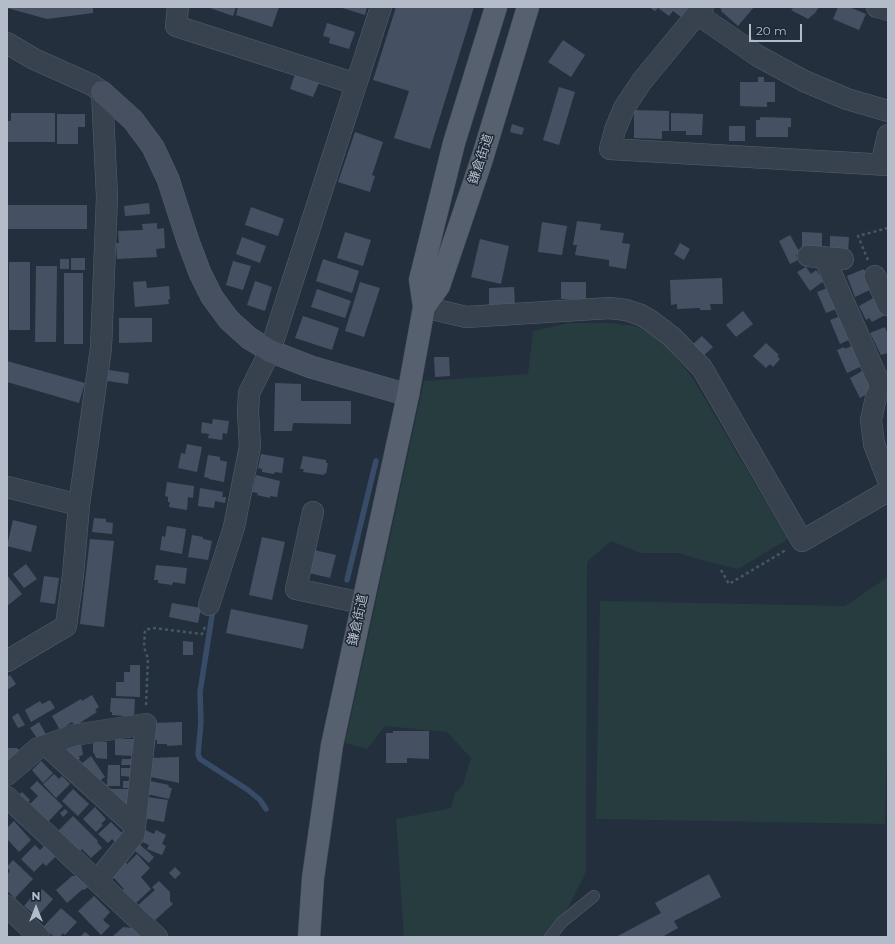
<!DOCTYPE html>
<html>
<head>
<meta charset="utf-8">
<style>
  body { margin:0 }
  #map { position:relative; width:895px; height:944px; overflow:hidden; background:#242f3e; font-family:Montserrat,sans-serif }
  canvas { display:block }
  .frame { position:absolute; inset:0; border:8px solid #b4bcc9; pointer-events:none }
  .north { position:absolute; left:16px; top:888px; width:40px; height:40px; -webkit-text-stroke:3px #1d2633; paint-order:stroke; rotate:0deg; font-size:11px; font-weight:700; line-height:16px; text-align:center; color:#b4bcc9 }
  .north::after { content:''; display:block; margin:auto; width:14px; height:18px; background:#b4bcc9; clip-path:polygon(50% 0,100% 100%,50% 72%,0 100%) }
  .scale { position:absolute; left:749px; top:24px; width:53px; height:18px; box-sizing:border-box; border:2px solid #b4bcc9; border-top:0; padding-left:5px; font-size:12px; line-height:14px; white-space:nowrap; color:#b4bcc9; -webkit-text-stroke:3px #1d2633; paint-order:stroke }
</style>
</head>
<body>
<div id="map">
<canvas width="895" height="944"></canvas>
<div class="frame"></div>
<div class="north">N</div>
<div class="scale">20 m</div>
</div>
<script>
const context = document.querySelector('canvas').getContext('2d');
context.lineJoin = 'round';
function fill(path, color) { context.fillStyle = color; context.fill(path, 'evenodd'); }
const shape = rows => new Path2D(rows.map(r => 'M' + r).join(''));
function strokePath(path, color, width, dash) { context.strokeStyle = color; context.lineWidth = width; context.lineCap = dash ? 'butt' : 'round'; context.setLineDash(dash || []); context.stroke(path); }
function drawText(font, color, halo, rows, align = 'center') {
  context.font = font + ' Montserrat,"Noto Sans JP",sans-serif'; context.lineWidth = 3; context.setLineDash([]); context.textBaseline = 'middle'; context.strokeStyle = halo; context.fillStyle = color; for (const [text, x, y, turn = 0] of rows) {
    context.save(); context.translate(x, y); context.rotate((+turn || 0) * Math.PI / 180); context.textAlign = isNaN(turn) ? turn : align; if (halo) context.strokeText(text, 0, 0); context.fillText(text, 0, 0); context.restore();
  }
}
fill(shape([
  [569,323,609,323,635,326,659,337,692,377,788,539,738,569,702,560,678,553,641,553,611,541,587,562,586,872,553,937,404,937,396,819,451,808,455,793,463,785,471,758,447,732,385,726,367,749,345,743,424,381,528,374,533,331],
  [888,577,888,754,887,754,885,824,596,819,600,601,845,606]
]), '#263c3f');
strokePath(shape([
  [347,580,376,461],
  [213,609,200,692,201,722,198,754,200,759,248,790,260,800,266,809]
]), '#394c67', 5.5);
fill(shape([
  [7,7,93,7,93,13,47,19,7,8],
  [207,7,236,7,233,16],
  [238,7,279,7,272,27,236,15],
  [339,7,367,7,365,15],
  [396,7,474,7,430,149,394,138,409,91,373,80],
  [649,7,689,7,681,17,673,11,669,16,658,8,655,11],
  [719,7,754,7,738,26,721,11,722,10],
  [794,7,819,7,815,13,808,19,791,10],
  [838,7,849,7,866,14,859,30,833,19],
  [327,23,355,32,349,49,329,43,330,38,323,36],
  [563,40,585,55,571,77,548,62],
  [295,74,319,83,313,97,290,89],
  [758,77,764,77,764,82,775,82,775,102,767,102,767,107,740,106,740,82,758,82],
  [559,87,575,92,559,145,543,140],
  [634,110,669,111,669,131,662,131,662,139,634,138],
  [11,113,55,113,55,142,7,142,7,121,11,121],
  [671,113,703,114,702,135,686,135,686,131,671,131],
  [57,114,85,114,85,127,78,127,78,144,57,144],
  [760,117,791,118,791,127,788,127,788,137,756,137,756,120,760,120],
  [512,124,524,128,522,135,510,132],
  [729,126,745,126,745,141,729,141],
  [355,132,383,142,372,175,375,176,370,192,338,182],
  [149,203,150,214,125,216,124,206],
  [7,205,87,205,87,229,7,229],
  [251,207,284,219,278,236,245,225],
  [577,221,601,224,600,230,624,233,622,243,630,244,626,269,609,266,609,260,575,255,577,245,573,245],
  [542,222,567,226,562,255,538,252],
  [157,223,157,229,164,228,165,248,156,249,157,257,117,259,116,243,119,243,118,231,143,230,142,224],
  [345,232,371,240,363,266,337,258],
  [802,232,822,233,822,252,802,252],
  [790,235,800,253,796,255,798,260,790,264,779,241],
  [830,236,849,237,848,253,830,253],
  [242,237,266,246,260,263,236,254],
  [480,239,509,246,501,284,471,277],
  [680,243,690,249,684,260,674,254],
  [71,258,85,258,85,270,71,270],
  [60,259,69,259,69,269,60,269],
  [323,259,359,271,352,293,316,281],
  [233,261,251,266,243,290,226,285],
  [9,262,30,262,30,330,9,330],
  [36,266,57,266,56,342,35,342],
  [806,267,811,274,816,270,824,281,810,291,797,272],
  [864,269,872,289,855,297,847,276],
  [64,273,83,273,83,344,64,344],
  [722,278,723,304,710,304,711,310,700,310,700,308,677,309,677,304,671,305,670,280],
  [146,281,147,288,169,286,170,299,168,300,169,304,135,307,133,282],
  [255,281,272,287,265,311,247,305],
  [360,282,380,288,364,337,345,331],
  [561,282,586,282,586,300,561,299],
  [514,287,515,304,489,305,489,288],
  [830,287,839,308,826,313,817,292],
  [317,289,351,301,345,318,311,307],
  [877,296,885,315,872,322,869,318,866,320,859,306],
  [743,311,753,324,736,337,726,325],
  [843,315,853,338,840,344,830,320],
  [303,316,339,328,332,350,295,338],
  [119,318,152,318,152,342,119,343],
  [885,327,888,335,888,353,881,355,870,333],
  [702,336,713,347,702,357,692,345],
  [766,343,779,355,777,356,780,359,773,367,770,364,766,368,753,356],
  [854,345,862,366,847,373,837,350,844,347,845,349],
  [434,357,449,357,450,376,435,377],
  [7,361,85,383,79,403,7,382],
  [109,370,129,373,128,384,107,381],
  [862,371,872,391,860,398,850,378],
  [275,383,301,384,301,401,351,401,351,424,293,423,292,431,274,431],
  [213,419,229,421,227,434,223,433,222,440,208,438,209,434,201,433,202,422,212,424],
  [187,444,202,447,197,472,178,468,181,453,185,454],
  [261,454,284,458,282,473,275,472,274,474,262,472,262,469,258,468],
  [208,455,220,457,220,460,227,462,224,482,209,479,209,478,204,477],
  [303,456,326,460,326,463,328,463,326,474,324,473,324,475,303,472,304,469,300,469],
  [256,475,280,481,277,497,270,496,270,498,257,495,258,493,252,492],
  [167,482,194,486,193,498,188,497,187,510,169,507,170,502,168,502,168,497,165,496],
  [200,488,223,492,222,497,226,497,225,503,215,501,214,508,198,506],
  [94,518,106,519,106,522,113,523,112,534,92,532],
  [13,520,37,526,31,552,7,546],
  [167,526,186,529,182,554,160,550,162,536,165,537],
  [192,535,203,537,203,539,212,541,208,560,188,557],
  [262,537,285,542,272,600,249,595],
  [90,539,114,541,104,627,80,624],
  [314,550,336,555,330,578,309,573],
  [26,564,37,579,24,588,13,574],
  [156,565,187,568,185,584,173,582,172,585,158,583,158,580,154,580],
  [7,575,22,594,7,606],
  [44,576,59,578,55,604,40,602],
  [172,603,201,608,198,623,169,617],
  [231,609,308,625,303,649,226,633],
  [183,641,193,642,193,655,183,655],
  [130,665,140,665,140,697,116,696,116,682,124,682,124,672,130,672],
  [10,675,16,684,7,690,7,677],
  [92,695,99,707,95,710,97,712,75,726,72,722,60,730,52,716,81,699,82,701],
  [111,698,135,699,134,717,112,715,112,712,110,712],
  [50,700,55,708,31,722,25,710,40,701,42,704],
  [18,713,25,725,18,728,12,717],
  [39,722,47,736,39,741,30,728],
  [182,722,182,745,167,746,167,744,157,744,157,740,152,740,152,723],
  [393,731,429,731,429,759,407,758,407,763,386,763,386,733,393,733],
  [115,739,135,739,135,756,115,755],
  [93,742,107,742,107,759,96,758,94,753,93,753],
  [81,743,83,755,79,756,80,759,72,761,63,746],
  [9,748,17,748,21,752,7,764,7,749],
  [91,756,105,777,94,785,80,765],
  [179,757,179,783,151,777,151,758],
  [122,759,136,759,136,765,121,765],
  [41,761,53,773,43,783,32,770],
  [108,765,120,765,120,786,107,786],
  [121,768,134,768,134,777,121,776],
  [54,774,59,779,62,776,70,784,56,798,43,784],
  [37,781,63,806,47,823,29,805,38,796,30,788],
  [123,781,134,781,134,788,123,788],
  [150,781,169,785,168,787,172,788,169,799,147,794],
  [73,789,89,804,78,816,62,801],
  [109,789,131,789,131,807,120,807],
  [22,792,30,800,27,803,19,795],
  [147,797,168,800,164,822,143,818],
  [95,807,106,819,101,824,103,825,96,832,83,819],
  [65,809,68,812,63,817,60,813],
  [73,816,98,841,97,842,102,848,91,858,82,849,78,853,57,832],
  [14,821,31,840,19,852,7,839,7,828],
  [111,822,124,835,116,843,112,839,108,843,98,834],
  [145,830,154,834,156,830,166,835,162,844,166,846,162,855,147,849,149,845,140,841],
  [47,843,58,854,46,866,43,863,34,872,21,859,35,845,40,850],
  [139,844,154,857,149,863,134,850],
  [137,854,150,868,141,877,151,889,134,905,121,891,124,889,113,877,120,870,118,868,125,862,127,864],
  [13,860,33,879,15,898,7,891,7,875,10,871,7,867],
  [175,867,181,873,175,879,169,873],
  [709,874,721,897,674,921,678,928,662,937,616,937,661,913,655,903],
  [72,876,77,876,88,887,84,890,83,889,67,903,56,890],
  [159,881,170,892,170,901,173,904,155,920,136,907,155,890,152,887],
  [42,889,53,899,37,917,24,906,34,894,35,895,39,891,40,892],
  [94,896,110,912,103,920,110,926,101,935,78,911],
  [61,908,77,922,65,935,63,933,60,937,54,937,43,927],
  [123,927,132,928,141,937,112,937],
  [85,932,91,937,80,937]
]), '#455162');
const lane = shape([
  [550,937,562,922,594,896]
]);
const street = shape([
  [178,7,176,26,356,84],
  [703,7,642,81,624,108,615,130,610,149,888,165],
  [877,7,888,10],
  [697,14,758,56,804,81,847,99,888,111],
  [7,43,34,59,92,85,102,92,107,197,101,348,79,505,73,575,66,626,7,661],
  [881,165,888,135],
  [808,256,843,259],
  [824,257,881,387],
  [875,276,888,305],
  [424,307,466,317,610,308,626,310,641,315,651,321,672,337,702,368,802,541,888,491],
  [888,382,881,387,876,397,871,420,874,444,888,480],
  [7,487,79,505],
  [313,512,296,589,362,603],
  [209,605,234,527,250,446,248,412,249,393,270,351,381,7],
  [46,745,135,826],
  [7,775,38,748,74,735,146,724,134,835,97,881],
  [7,797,157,937],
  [7,906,39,937]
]);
const secondary = shape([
  [102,92,133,120,153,147,168,179,188,241,200,273,212,297,229,320,249,338,270,351,311,367,408,395]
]);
const primary = shape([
  [424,307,439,286,482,159,528,7],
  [309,937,313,878,332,745,408,395,424,307,420,280,454,143,496,7]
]);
strokePath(lane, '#565f6c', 12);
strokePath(street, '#565f6c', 22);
strokePath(secondary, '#565f6c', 23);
strokePath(primary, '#414a57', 23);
strokePath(shape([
  [868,260,858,236,888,228],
  [721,570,729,584,786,550],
  [146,705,148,659,144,647,145,630,153,628,202,634,206,624]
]), '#44595c', 2.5, [3, 3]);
strokePath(lane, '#38414e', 11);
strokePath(street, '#38414e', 21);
strokePath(secondary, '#465061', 22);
strokePath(primary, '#56606e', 22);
drawText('13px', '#b4bcc9', '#1d2633', [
  ["鎌倉街道",481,159,-72],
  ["鎌倉街道",358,620,-78]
]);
</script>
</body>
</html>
